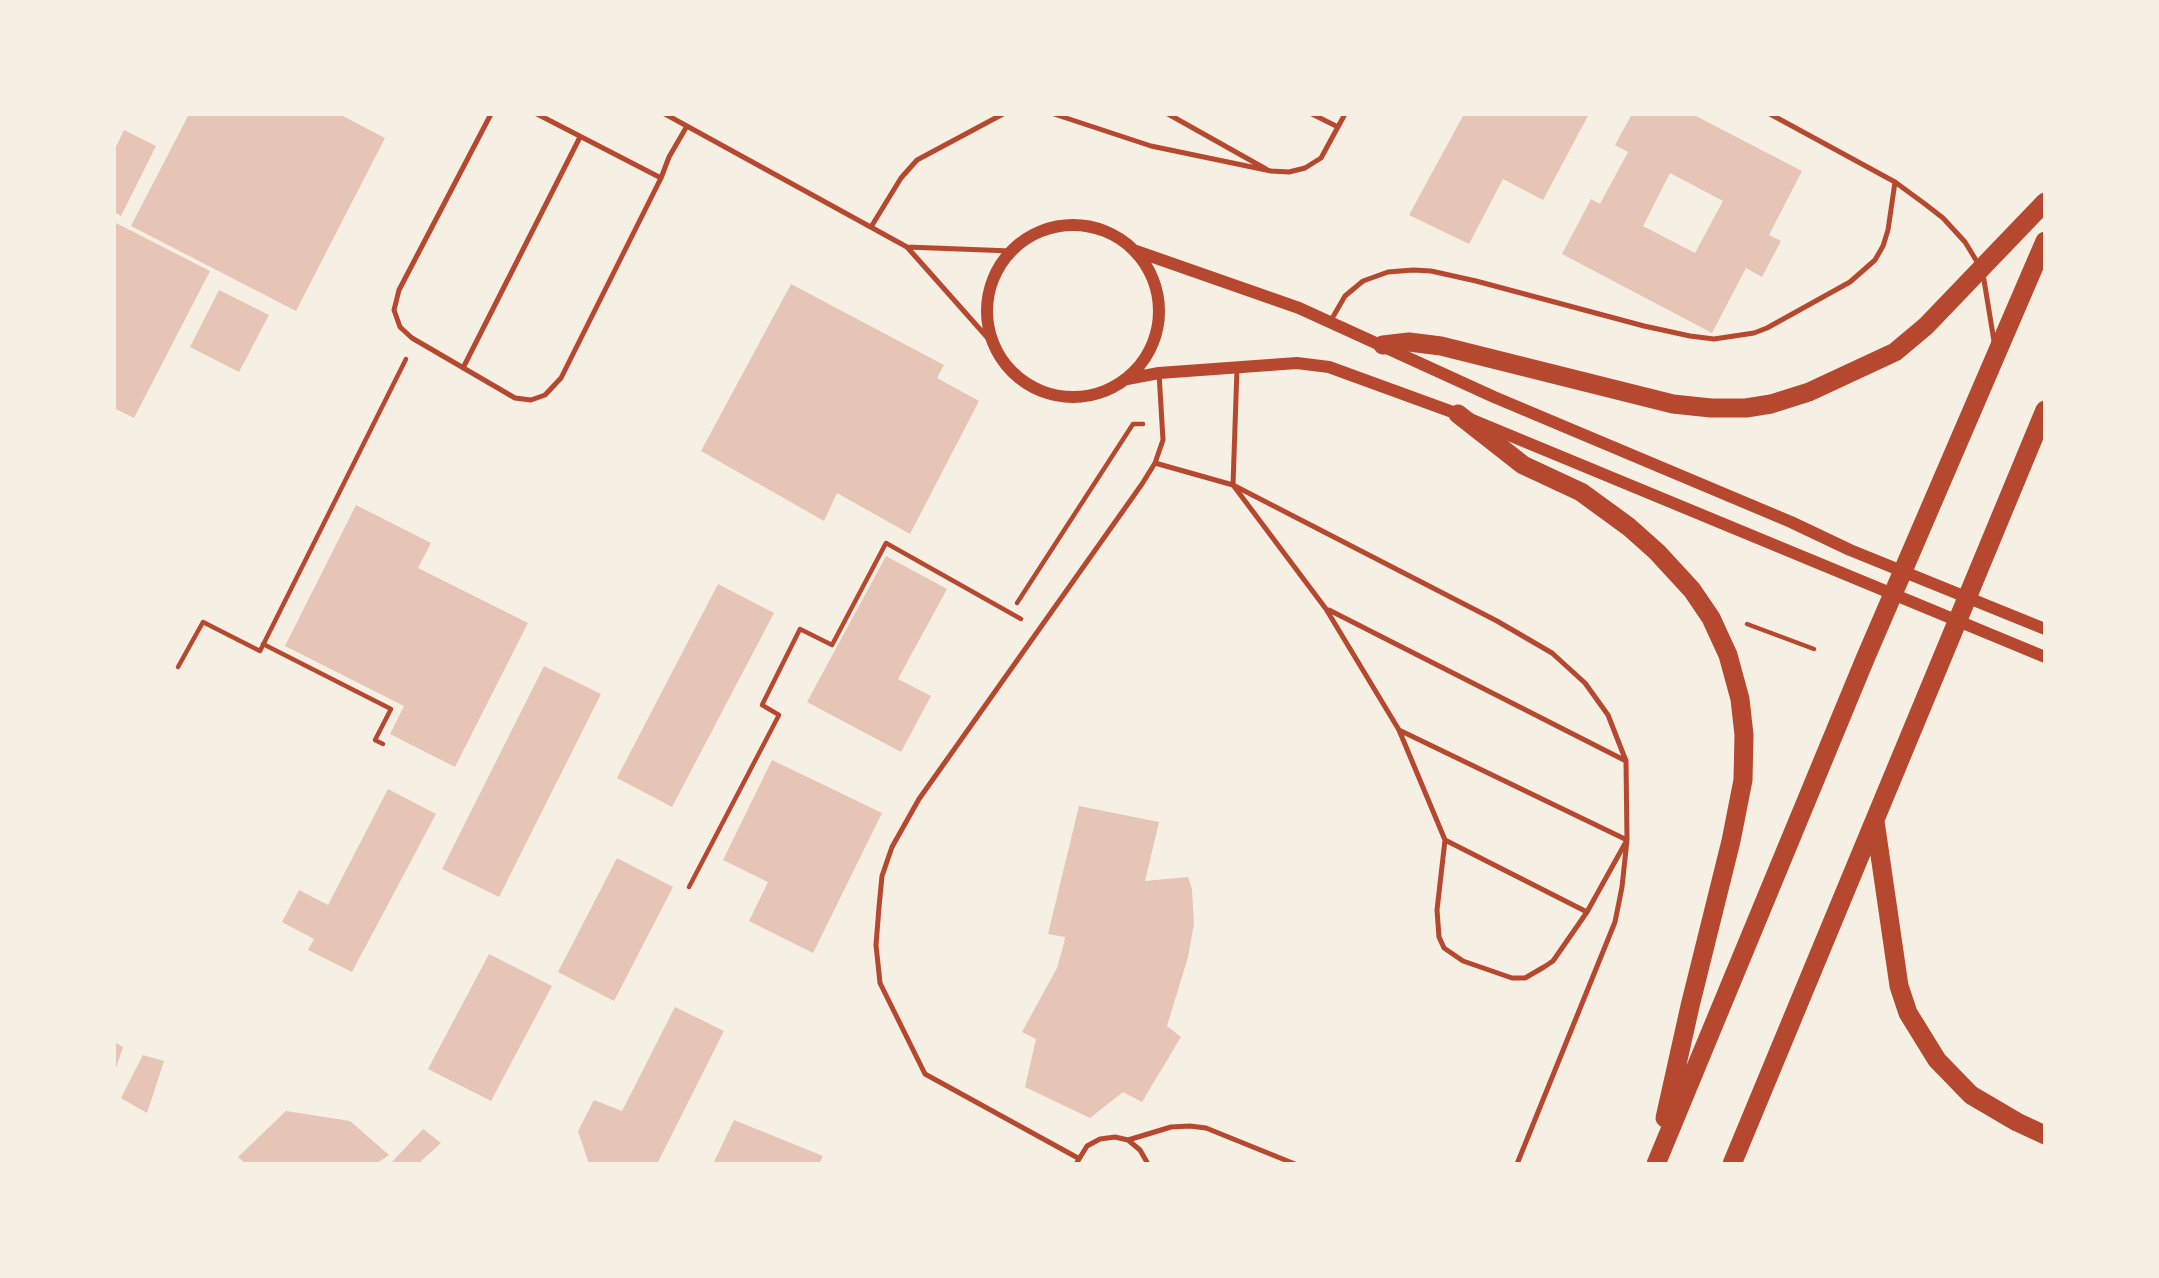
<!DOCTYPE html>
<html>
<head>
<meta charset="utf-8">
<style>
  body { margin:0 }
  #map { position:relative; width:2159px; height:1278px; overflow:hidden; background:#f6efe4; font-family:"Work Sans",sans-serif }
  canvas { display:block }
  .frame { position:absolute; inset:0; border:116px solid #f6efe4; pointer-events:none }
</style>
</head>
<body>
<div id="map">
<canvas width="2159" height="1278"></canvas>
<div class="frame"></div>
</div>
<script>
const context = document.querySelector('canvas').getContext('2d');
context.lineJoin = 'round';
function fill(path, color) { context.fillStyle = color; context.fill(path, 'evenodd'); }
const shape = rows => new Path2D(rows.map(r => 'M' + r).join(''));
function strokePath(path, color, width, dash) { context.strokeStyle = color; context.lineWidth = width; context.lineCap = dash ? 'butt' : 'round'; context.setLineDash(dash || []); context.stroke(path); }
fill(shape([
  [189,114,339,114,385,138,296,311,131,226],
  [1464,114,1589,114,1543,200,1503,179,1469,244,1409,215],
  [1632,114,1692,114,1802,171,1769,235,1781,241,1762,277,1746,268,1712,333,1562,254,1591,199,1600,204,1628,152,1615,145],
  [1670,173,1723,201,1695,253,1643,226],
  [124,130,156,146,121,216,114,212,114,151],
  [114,222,210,271,134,418,114,408],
  [791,284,944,365,937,378,979,401,910,534,837,493,824,521,701,451],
  [219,290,269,315,239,372,190,347],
  [356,505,431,543,418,568,528,623,455,767,390,734,404,706,285,646],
  [886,556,947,589,898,679,931,696,901,752,807,702],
  [718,584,774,613,672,807,617,778],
  [544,666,601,694,499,897,442,869],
  [772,760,882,813,813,953,749,921,768,882,723,860],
  [388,789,436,814,352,972,308,950,314,939,282,922,299,890,328,905],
  [1079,806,1159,822,1145,881,1188,877,1192,889,1194,924,1188,957,1167,1026,1181,1037,1142,1102,1123,1092,1090,1118,1025,1087,1036,1039,1022,1032,1057,968,1064,943,1065,937,1048,934],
  [617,858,673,887,614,1001,558,972],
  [489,954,552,986,491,1101,428,1069],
  [675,1007,724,1031,657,1164,589,1164,578,1131,594,1100,622,1111],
  [114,1042,123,1047,114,1074],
  [143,1055,164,1061,147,1113,121,1098],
  [286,1111,350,1121,389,1155,376,1164,246,1164,238,1157],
  [734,1120,823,1156,819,1164,713,1164],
  [423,1129,441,1143,421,1161,426,1164,390,1164]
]), '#e6c5b7');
strokePath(shape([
  [1017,603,1133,424,1143,424],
  [1747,624,1814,649],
  [263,644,391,709,375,740,383,744],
  [178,667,203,622,260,651,406,359],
  [689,887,779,715,762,705,800,629,832,645,886,543,1021,619]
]), '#b5482f', 4.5);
strokePath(shape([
  [491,114,399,290,394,310,400,327,412,338,515,398,531,400,545,395,561,378,661,178,669,157,687,126],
  [537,114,661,178],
  [665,114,907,247,994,345],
  [1054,114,1151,146,1271,171,1289,172,1305,168,1321,158,1345,114],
  [1168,114,1266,169],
  [1312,114,1338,127],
  [1770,114,1895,182,1925,204,1943,218,1965,242,1979,265],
  [871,227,901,178,917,160,1003,114],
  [907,247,1011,251],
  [1983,274,1994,341],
  [1330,322,1345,296,1363,281,1388,272,1413,270,1431,271,1476,281,1644,326,1690,336,1714,339,1754,333,1767,328,1850,282,1875,260,1883,246,1888,230,1895,182],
  [463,368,580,137],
  [1155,463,1163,440,1159,373],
  [1329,610,1626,761],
  [1399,730,1627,840,1622,887,1615,922,1517,1164],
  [1445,840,1587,912],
  [1128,1140,1171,1127,1190,1126,1206,1128,1295,1164],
  [1078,1158,925,1074,880,983,876,945,879,907,882,876,892,847,919,799,1142,484,1155,463,1233,485,1497,621,1552,653,1585,683,1608,715,1626,761,1627,840,1587,912,1553,961,1544,967,1525,978,1512,978,1463,961,1444,948,1439,937,1437,910,1445,840,1399,730,1326,609,1233,485,1237,368],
  [1076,1164,1087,1146,1100,1139,1115,1137,1128,1140,1140,1150,1148,1164]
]), '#b5482f', 5);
strokePath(shape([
  '987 311a86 86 0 1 1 172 0a86 86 0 1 1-172 0Z',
  [1136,251,1299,308,1494,397,1791,522,1850,550,2045,629],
  [1127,379,1159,373,1297,363,1329,367,1458,414,2045,657]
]), '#b5482f', 12);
strokePath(shape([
  [1383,345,1409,342,1441,346,1673,404,1711,408,1746,408,1771,404,1809,392,1895,352,1926,326,2045,202],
  [1458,414,1523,465,1581,492,1629,527,1657,552,1692,590,1711,618,1728,655,1740,699,1744,735,1743,780,1731,841,1690,1006,1665,1118],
  [1875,821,1899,986,1908,1013,1937,1060,1971,1095,2017,1122,2045,1135],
  [1656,1164,1865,659,2045,241],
  [1732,1164,2045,410]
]), '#b5482f', 19);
</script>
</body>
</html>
